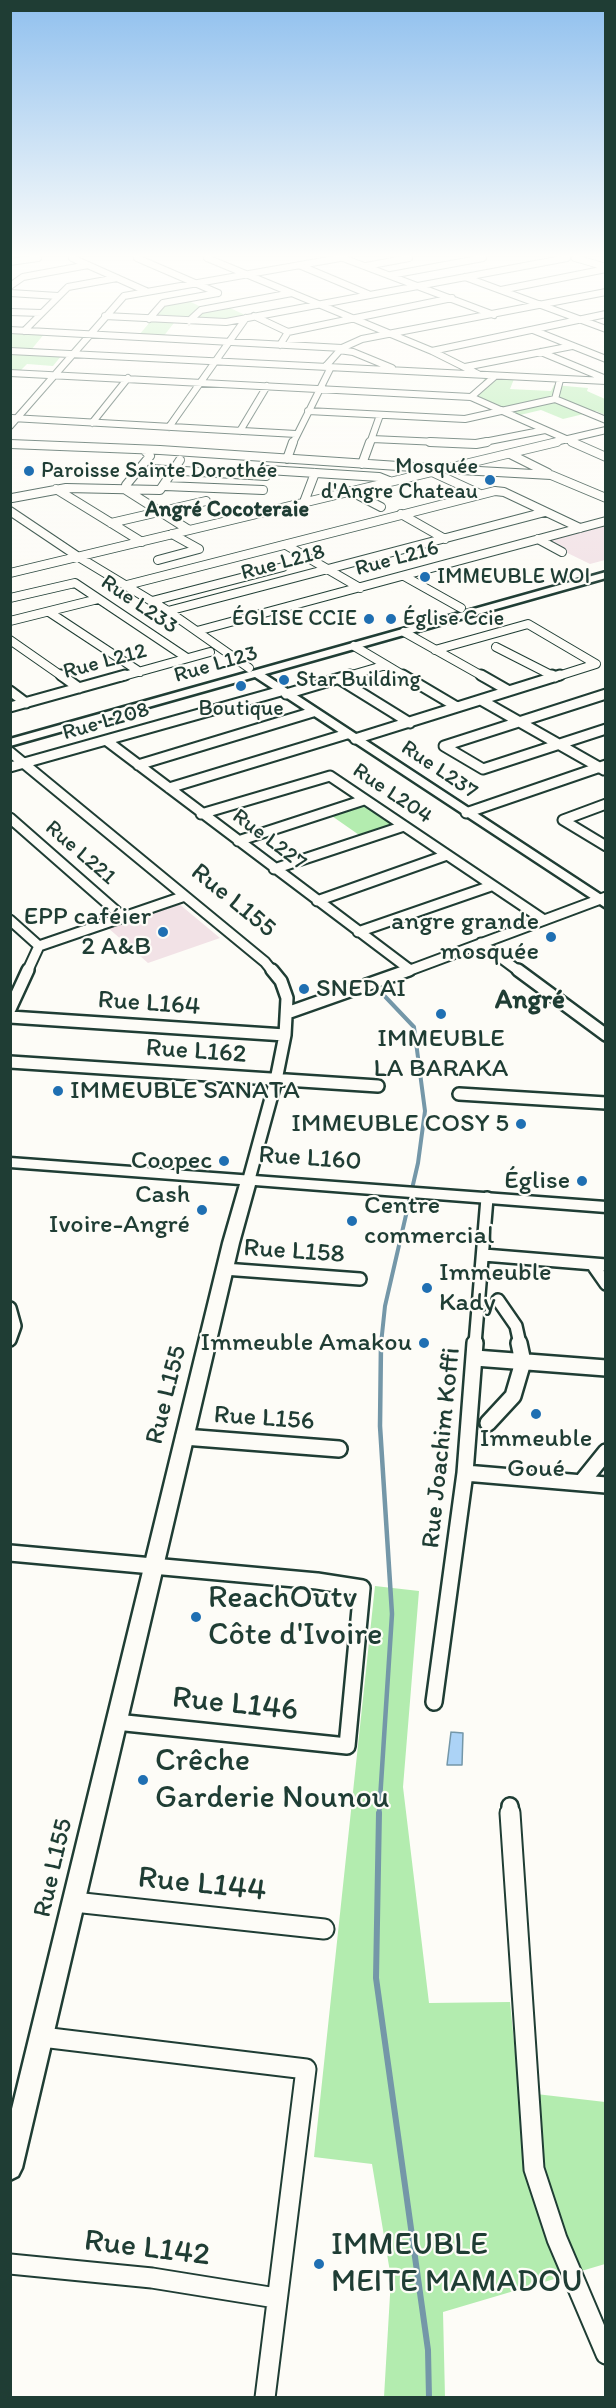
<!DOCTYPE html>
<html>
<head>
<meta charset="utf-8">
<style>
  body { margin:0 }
  #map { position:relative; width:616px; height:2408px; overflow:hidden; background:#fdfcf7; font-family:Itim,sans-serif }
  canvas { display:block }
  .frame { position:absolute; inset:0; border:12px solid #1f3d34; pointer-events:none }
</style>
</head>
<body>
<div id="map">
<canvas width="616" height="2408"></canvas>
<div class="frame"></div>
</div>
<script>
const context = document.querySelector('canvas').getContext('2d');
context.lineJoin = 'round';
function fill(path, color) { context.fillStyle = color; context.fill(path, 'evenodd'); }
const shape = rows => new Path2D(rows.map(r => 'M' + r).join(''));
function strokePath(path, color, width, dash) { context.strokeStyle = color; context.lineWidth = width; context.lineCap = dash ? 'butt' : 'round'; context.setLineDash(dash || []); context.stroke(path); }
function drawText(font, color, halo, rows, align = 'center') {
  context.font = font + ' Itim,sans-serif'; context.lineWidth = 4.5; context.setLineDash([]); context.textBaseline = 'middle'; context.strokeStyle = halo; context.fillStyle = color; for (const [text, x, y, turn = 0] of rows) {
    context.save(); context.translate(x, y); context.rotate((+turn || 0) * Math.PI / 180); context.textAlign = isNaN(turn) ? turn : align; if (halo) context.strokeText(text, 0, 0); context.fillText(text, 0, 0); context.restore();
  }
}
fill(shape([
  [605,523,605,560,590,564,541,540],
  [178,903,220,938,148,963,107,927]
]), '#f2e2e6');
fill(shape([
  [187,300,207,310,226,306,247,316,220,321,177,319,163,337,139,335,165,304],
  [11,331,45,333,31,350,11,349],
  [10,353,62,355,53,366,27,364,20,371,11,371],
  [485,377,514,379,510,389,551,391,554,385,588,388,587,391,605,399,605,415,596,411,563,419,541,410,520,415,476,396],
  [361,803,396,826,362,837,329,814],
  [375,1586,419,1591,403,1787,429,2003,510,2002,519,2092,605,2102,605,2264,443,2312,445,2397,384,2397,391,2278,372,2164,314,2157]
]), '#b3ecaf');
const water = shape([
  [451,1732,463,1733,462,1765,447,1765,451,1732]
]);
fill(water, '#acd3f6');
strokePath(water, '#7497a8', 1.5);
strokePath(shape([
  [376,987,414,1027,425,1111,418,1163,385,1306,381,1344]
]), '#7497a8', 4);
strokePath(shape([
  [379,1815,392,1614,380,1426,381,1343]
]), '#7497a8', 4.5);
strokePath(shape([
  [379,1813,376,1978,428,2350,429,2398]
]), '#7497a8', 6);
const minorFar5 = shape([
  [72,258,146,291],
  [137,258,218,293],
  [207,258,432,351,478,374],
  [343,258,494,315],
  [575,258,606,267],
  [10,262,38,258],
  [299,265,368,294],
  [366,266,409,258],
  [391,275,483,258],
  [465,277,606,329],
  [10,286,23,277,88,265],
  [501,290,606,269],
  [10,293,58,296],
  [10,312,41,313],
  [105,316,226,322,567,258],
  [254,316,288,332],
  [149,319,163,303,218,293],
  [189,321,201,310,292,293],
  [10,330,342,348],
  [533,330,606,359],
  [24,331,68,287,117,278],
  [280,345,288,332,452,298],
  [339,350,353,352,392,368],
  [10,351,606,381],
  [432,351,606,314],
  [541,352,606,379],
  [325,367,342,348,362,339,606,292],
  [465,367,572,346],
  [10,373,471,397,575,443],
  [471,397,494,377],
  [555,399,606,420],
  [308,411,465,419,555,399,560,380],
  [12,418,296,434],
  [92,423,128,378],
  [10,426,124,296,340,258],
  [169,427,246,318],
  [240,431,267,386],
  [372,439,461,443],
  [293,443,331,367],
  [370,443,380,415],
  [479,443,545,430],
  [551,443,606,430]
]);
const minorFar4 = shape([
  [430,442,476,444,487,442],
  [572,442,606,457],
  [10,444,160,450,428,468],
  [145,451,150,456,126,485,126,490,189,530],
  [510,454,548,473],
  [287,459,293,442],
  [362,464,370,442],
  [151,469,266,476],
  [268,470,379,477,389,481],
  [461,470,551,475,606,498],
  [430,471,480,494],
  [165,486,263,490],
  [56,489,142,542],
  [350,491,381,507],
  [12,498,66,488,160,490,180,460],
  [304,502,315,473],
  [10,511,77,556,168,611,249,668],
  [401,514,445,539],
  [111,523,206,501],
  [538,539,562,552],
  [286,545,360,588],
  [158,560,199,549,172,534],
  [10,573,557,442],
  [404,576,461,608],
  [127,585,495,491,504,492,580,528],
  [10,598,75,583,187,658],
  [152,601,283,567],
  [168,611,545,512],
  [49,612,140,672],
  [10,621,98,599],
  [197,631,606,521],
  [404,632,484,677],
  [10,640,63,677],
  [496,647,555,677],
  [435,650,528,624,596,664,555,677],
  [386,665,406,677],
  [120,677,210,652],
  [345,677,386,665,354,646]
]);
const minorFar3 = shape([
  [61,675,79,688],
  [403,675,457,707],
  [481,675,509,691],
  [552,675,555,677],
  [339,679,410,723],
  [10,691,26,703],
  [286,694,350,675],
  [606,694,444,746,483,769,606,729],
  [481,700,604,770],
  [10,707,125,675],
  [355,739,560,675],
  [107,741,409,969],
  [10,752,265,962,273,972],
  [138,765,313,712],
  [10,767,281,691],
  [169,788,347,734],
  [606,804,563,820,606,846],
  [466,813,606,765],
  [201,814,330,776,544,920],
  [10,818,124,918],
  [238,841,364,800],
  [274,869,404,826],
  [317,901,447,855],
  [10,920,39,946],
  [358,932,491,886],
  [481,943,520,972],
  [39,946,185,896],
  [27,972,39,946],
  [405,972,606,897]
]);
const minorFar2 = shape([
  [518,970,606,1035],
  [10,1009,28,970],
  [287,1013,409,970],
  [10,1017,285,1035],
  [10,1062,378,1086],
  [459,1094,606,1103],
  [249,1179,276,1080,285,1035,287,998,281,981,272,970],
  [484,1255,606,1265],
  [592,1264,606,1284],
  [224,1269,360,1279],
  [498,1300,516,1326,520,1344],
  [10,1308,15,1326,10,1340],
  [475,1344,487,1198]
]);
const minorFar1 = shape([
  [475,1358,606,1368],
  [488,1423,513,1396,523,1362,519,1343],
  [184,1437,339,1449],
  [465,1473,606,1485],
  [581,1483,606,1452],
  [10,1553,317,1581,362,1588,347,1746,116,1722],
  [434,1702,465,1473,475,1343],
  [510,1806,511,1815]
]);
const minor = shape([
  [510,1813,534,2169,557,2239,606,2354],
  [74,1902,324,1929],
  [42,2037,306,2069,265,2398],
  [10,2264,152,2278,276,2298]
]);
const tertiary = shape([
  [252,671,260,671,606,898,606,908,252,675,252,671],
  [10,1158,606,1202,606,1212,255,1185,239,1243,22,2168,18,2176,10,2180,10,2117,223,1243,240,1184,10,1167,10,1158]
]);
const secondary = shape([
  [606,572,606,578,10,746,10,739,606,572]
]);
strokePath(minorFar5, '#1f3d34', 8);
strokePath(minorFar4, '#1f3d34', 10);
strokePath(minorFar3, '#1f3d34', 13);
strokePath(minorFar2, '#1f3d34', 16);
strokePath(minorFar1, '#1f3d34', 20);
strokePath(minor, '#1f3d34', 23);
strokePath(tertiary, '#1f3d34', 5);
strokePath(secondary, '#1f3d34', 5);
strokePath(minorFar5, '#fdfcf7', 6);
strokePath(minorFar4, '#fdfcf7', 8);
strokePath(minorFar3, '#fdfcf7', 9);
strokePath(minorFar2, '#fdfcf7', 11);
strokePath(minorFar1, '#fdfcf7', 15);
strokePath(minor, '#fdfcf7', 19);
fill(tertiary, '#fdfcf7');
fill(secondary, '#fdfcf7');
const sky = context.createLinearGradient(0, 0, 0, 595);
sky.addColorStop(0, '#90c0ee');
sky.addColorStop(0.43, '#fefefb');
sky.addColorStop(1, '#fefefb00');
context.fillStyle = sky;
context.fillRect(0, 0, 616, 595);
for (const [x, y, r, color] of [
  [29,471,6,"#1f6fb2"],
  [490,480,6,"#1f6fb2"],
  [425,577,6,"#1f6fb2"],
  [369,619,6,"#1f6fb2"],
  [391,619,6,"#1f6fb2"],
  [284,680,6,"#1f6fb2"],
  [241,686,6,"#1f6fb2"],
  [163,932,6,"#1f6fb2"],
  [551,937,6,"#1f6fb2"],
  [304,989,6,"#1f6fb2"],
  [441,1014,6,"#1f6fb2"],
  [58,1091,6,"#1f6fb2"],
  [521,1124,6,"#1f6fb2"],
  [224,1161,6,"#1f6fb2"],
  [582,1181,6,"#1f6fb2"],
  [202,1210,6,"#1f6fb2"],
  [352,1221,6,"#1f6fb2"],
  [427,1288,6,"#1f6fb2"],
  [424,1343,6,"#1f6fb2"],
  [536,1414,6,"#1f6fb2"],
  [196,1617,6,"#1f6fb2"],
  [143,1780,6,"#1f6fb2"],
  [319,2264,6,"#1f6fb2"]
]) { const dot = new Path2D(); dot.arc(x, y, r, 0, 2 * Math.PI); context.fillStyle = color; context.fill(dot); strokePath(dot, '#fdfcf7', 2); }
drawText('22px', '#1f3d34', '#fdfcf7', [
  ["Mosquée",478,467,"right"],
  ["d'Angre Chateau",478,492,"right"],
  ["Paroisse Sainte Dorothée",41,471],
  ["IMMEUBLE WOI",437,577],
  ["ÉGLISE CCIE",357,619,"right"],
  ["Église Ccie",403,619],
  ["Star Building",296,680],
  ["Boutique",241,709,"center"]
], 'left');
drawText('bold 22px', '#1f3d34', '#fdfcf7', [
  ["Angré Cocoteraie",227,510]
]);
drawText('22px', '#1f3d34', '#fdfcf7', [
  ["Rue L216",397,559,-15],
  ["Rue L218",283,563,-15],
  ["Rue L233",139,605,34],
  ["Rue L212",105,662,-15],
  ["Rue L123",216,665,-16],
  ["Rue L208",106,722,-16],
  ["Rue L237",439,770,34],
  ["Rue L204",392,794,34],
  ["Rue L227",269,840,37],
  ["Rue L221",80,853,41]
]);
drawText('26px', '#1f3d34', '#fdfcf7', [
  ["Rue L155",233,901,39],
  ["Rue L164",149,1004,4],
  ["Rue L162",196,1052,4],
  ["Rue L160",310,1159,4],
  ["Rue L158",294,1252,4],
  ["Rue L155",167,1395,-76],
  ["Rue L156",264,1419,4],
  ["Rue Joachim Koffi",442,1448,-84],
  ["Rue L155",54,1868,-77]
]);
drawText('26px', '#1f3d34', '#fdfcf7', [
  ["EPP caféier",151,917],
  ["2 A&B",151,947],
  ["angre grande",539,922],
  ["mosquée",539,952],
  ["SNEDAI",316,989,"left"],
  ["IMMEUBLE",441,1039,"center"],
  ["LA BARAKA",441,1069,"center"],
  ["IMMEUBLE SANATA",70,1091,"left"],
  ["IMMEUBLE COSY 5",509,1124],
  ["Coopec",212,1161],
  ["Église",570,1181],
  ["Cash",190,1195],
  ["Ivoire-Angré",190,1225],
  ["Centre",364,1206,"left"],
  ["commercial",364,1236,"left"],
  ["Immeuble",439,1273,"left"],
  ["Kady",439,1303,"left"],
  ["Immeuble Amakou",412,1343],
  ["Immeuble",536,1439,"center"],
  ["Goué",536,1469,"center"]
], 'right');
drawText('bold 27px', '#1f3d34', '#fdfcf7', [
  ["Angré",530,1001]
]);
drawText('32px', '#1f3d34', '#fdfcf7', [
  ["ReachOutv",208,1599],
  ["Côte d'Ivoire",208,1636],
  ["Crêche",155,1762],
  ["Garderie Nounou",155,1799],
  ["IMMEUBLE",331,2246],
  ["MEITE MAMADOU",331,2283]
], 'left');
drawText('32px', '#1f3d34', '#fdfcf7', [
  ["Rue L146",235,1705,6],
  ["Rue L144",202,1885,6],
  ["Rue L142",147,2249,7]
]);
</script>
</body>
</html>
